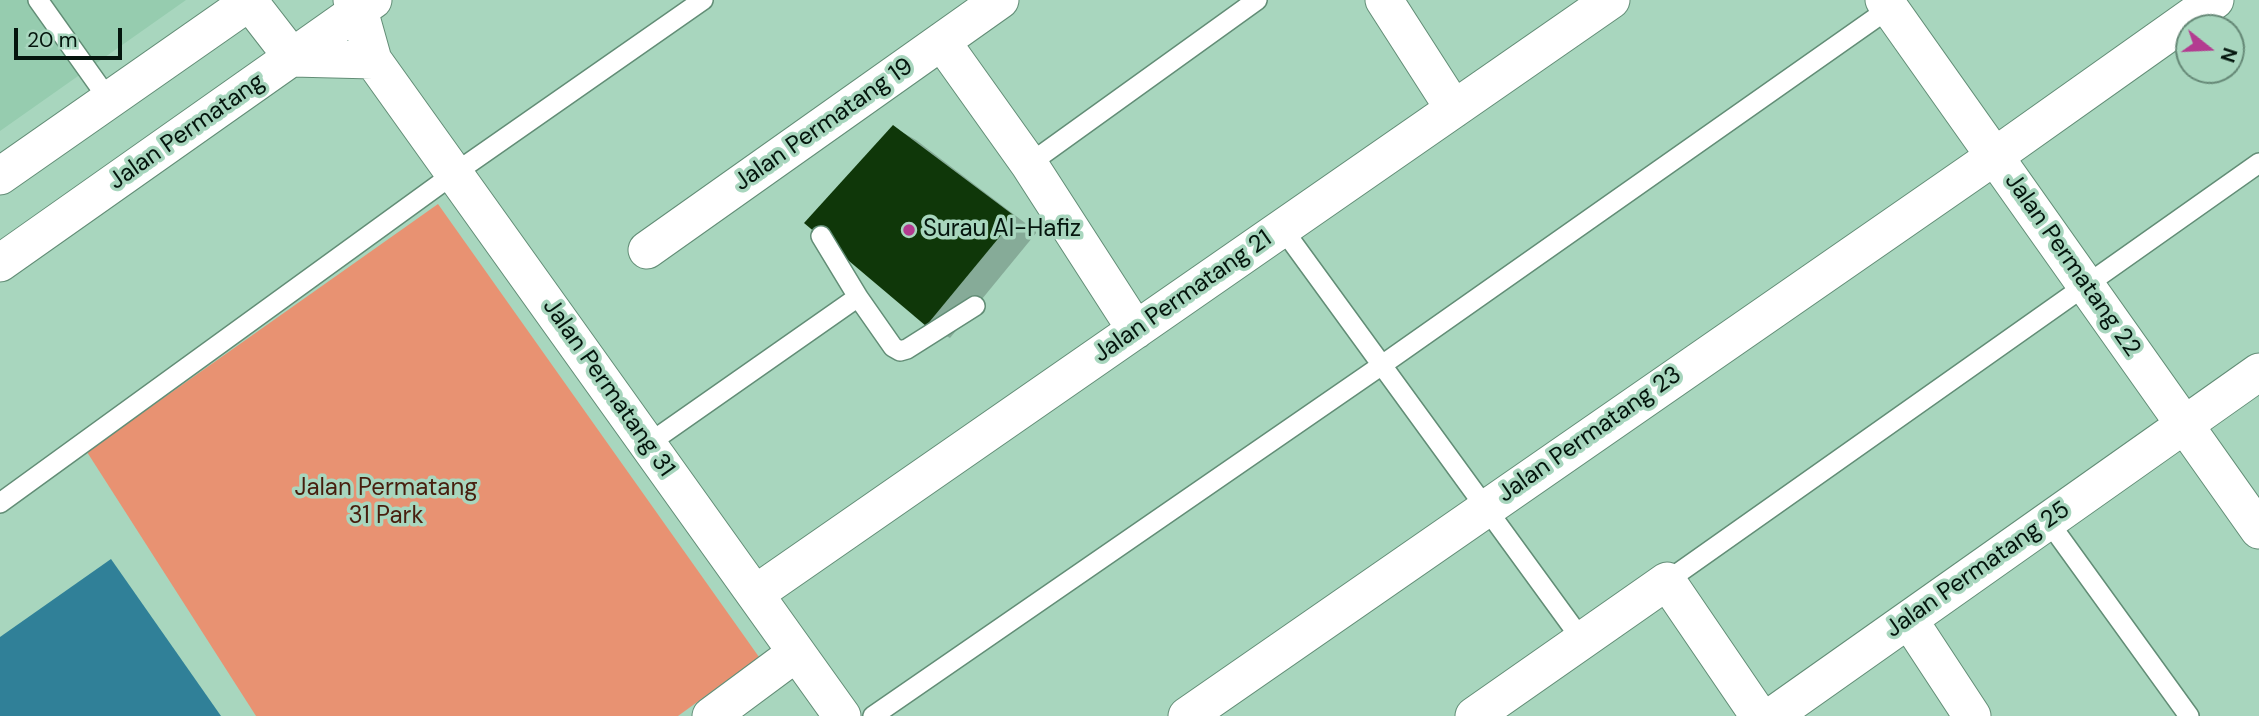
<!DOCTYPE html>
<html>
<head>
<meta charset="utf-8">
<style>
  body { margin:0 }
  #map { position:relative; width:2259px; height:716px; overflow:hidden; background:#a8d6be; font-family:"DM Sans",sans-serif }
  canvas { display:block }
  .north { position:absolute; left:2175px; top:14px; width:70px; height:70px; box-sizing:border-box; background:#a8d6be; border:2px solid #668977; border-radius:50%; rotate:108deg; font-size:19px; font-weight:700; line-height:28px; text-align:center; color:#04150d }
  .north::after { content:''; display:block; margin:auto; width:24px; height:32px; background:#b33b90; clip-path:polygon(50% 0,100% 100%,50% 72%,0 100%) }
  .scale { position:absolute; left:14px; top:28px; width:108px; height:32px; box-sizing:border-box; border:4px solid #04150d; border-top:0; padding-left:9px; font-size:21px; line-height:24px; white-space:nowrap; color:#04150d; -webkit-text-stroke:5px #a8d6be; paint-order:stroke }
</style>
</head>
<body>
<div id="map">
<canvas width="2259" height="716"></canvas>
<div class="north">N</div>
<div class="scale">20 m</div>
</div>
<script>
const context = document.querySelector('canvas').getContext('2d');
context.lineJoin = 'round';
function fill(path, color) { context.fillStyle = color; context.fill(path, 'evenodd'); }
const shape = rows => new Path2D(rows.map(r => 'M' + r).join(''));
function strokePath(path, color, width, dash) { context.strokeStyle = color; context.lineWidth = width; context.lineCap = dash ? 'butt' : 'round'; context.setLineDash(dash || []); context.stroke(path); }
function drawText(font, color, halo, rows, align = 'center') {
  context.font = font + ' "DM Sans",sans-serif'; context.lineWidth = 7; context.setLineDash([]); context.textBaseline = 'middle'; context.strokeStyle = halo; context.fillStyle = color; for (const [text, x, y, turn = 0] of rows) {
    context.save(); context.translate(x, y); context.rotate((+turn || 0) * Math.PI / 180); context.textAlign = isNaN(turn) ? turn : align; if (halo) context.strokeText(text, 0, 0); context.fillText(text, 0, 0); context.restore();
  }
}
fill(shape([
  [0,0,186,0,0,131]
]), '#96ccaf');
fill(shape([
  [438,204,759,657,678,716,256,716,87,452]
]), '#e89272');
fill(shape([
  [111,559,221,716,0,716,0,637]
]), '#308098');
fill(shape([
  [893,127,916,140,1037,232,950,338,927,325]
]), '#0003');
fill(shape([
  [893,125,1016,217,926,326,804,223]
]), '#0f3709');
const lane = shape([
  [38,0,109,100],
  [1029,164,1257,0],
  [1282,228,1582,640],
  [821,236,858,297],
  [648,444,858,297,893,347,900,351,907,349,975,306],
  [0,503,455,173,703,0],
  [2048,521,2189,716],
  [1667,581,2259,163],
  [873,716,1382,365,1894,5]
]);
const street = shape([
  [248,0,293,58],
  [352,0,359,10,373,60,842,716],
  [1384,0,1454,109],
  [1884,0,2259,530],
  [942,42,1029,164,1136,330],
  [293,58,373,60],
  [0,176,252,0],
  [647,250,1000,0],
  [0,263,373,0],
  [755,594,1611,0],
  [1909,620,1972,716],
  [711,716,796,653],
  [1187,716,1995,156,2215,0],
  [1474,716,1667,581,1759,716],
  [1772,716,2259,372]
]);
strokePath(lane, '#628d76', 22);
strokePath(street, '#628d76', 39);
strokePath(lane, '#fff', 19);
strokePath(street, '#fff', 37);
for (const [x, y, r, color] of [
  [909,230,7,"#b33b90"]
]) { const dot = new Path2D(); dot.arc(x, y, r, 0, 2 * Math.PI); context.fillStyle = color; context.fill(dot); strokePath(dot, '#a8d6be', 2.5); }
drawText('24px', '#04150d', '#a8d6be', [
  ["Jalan Permatang 19",824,125,-35],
  ["Jalan Permatang",187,132,-35],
  ["Jalan Permatang 22",2072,265,55],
  ["Jalan Permatang 21",1183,297,-35],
  ["Jalan Permatang 31",608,388,55],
  ["Jalan Permatang 23",1590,435,-35],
  ["Jalan Permatang 25",1978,570,-35]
]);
drawText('24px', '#04150d', '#a8d6be', [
  ["Surau Al-Hafiz",923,230]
], 'left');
drawText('24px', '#471e0e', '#a8d6be', [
  ["Jalan Permatang",386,489],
  ["31 Park",386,517]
]);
</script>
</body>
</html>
